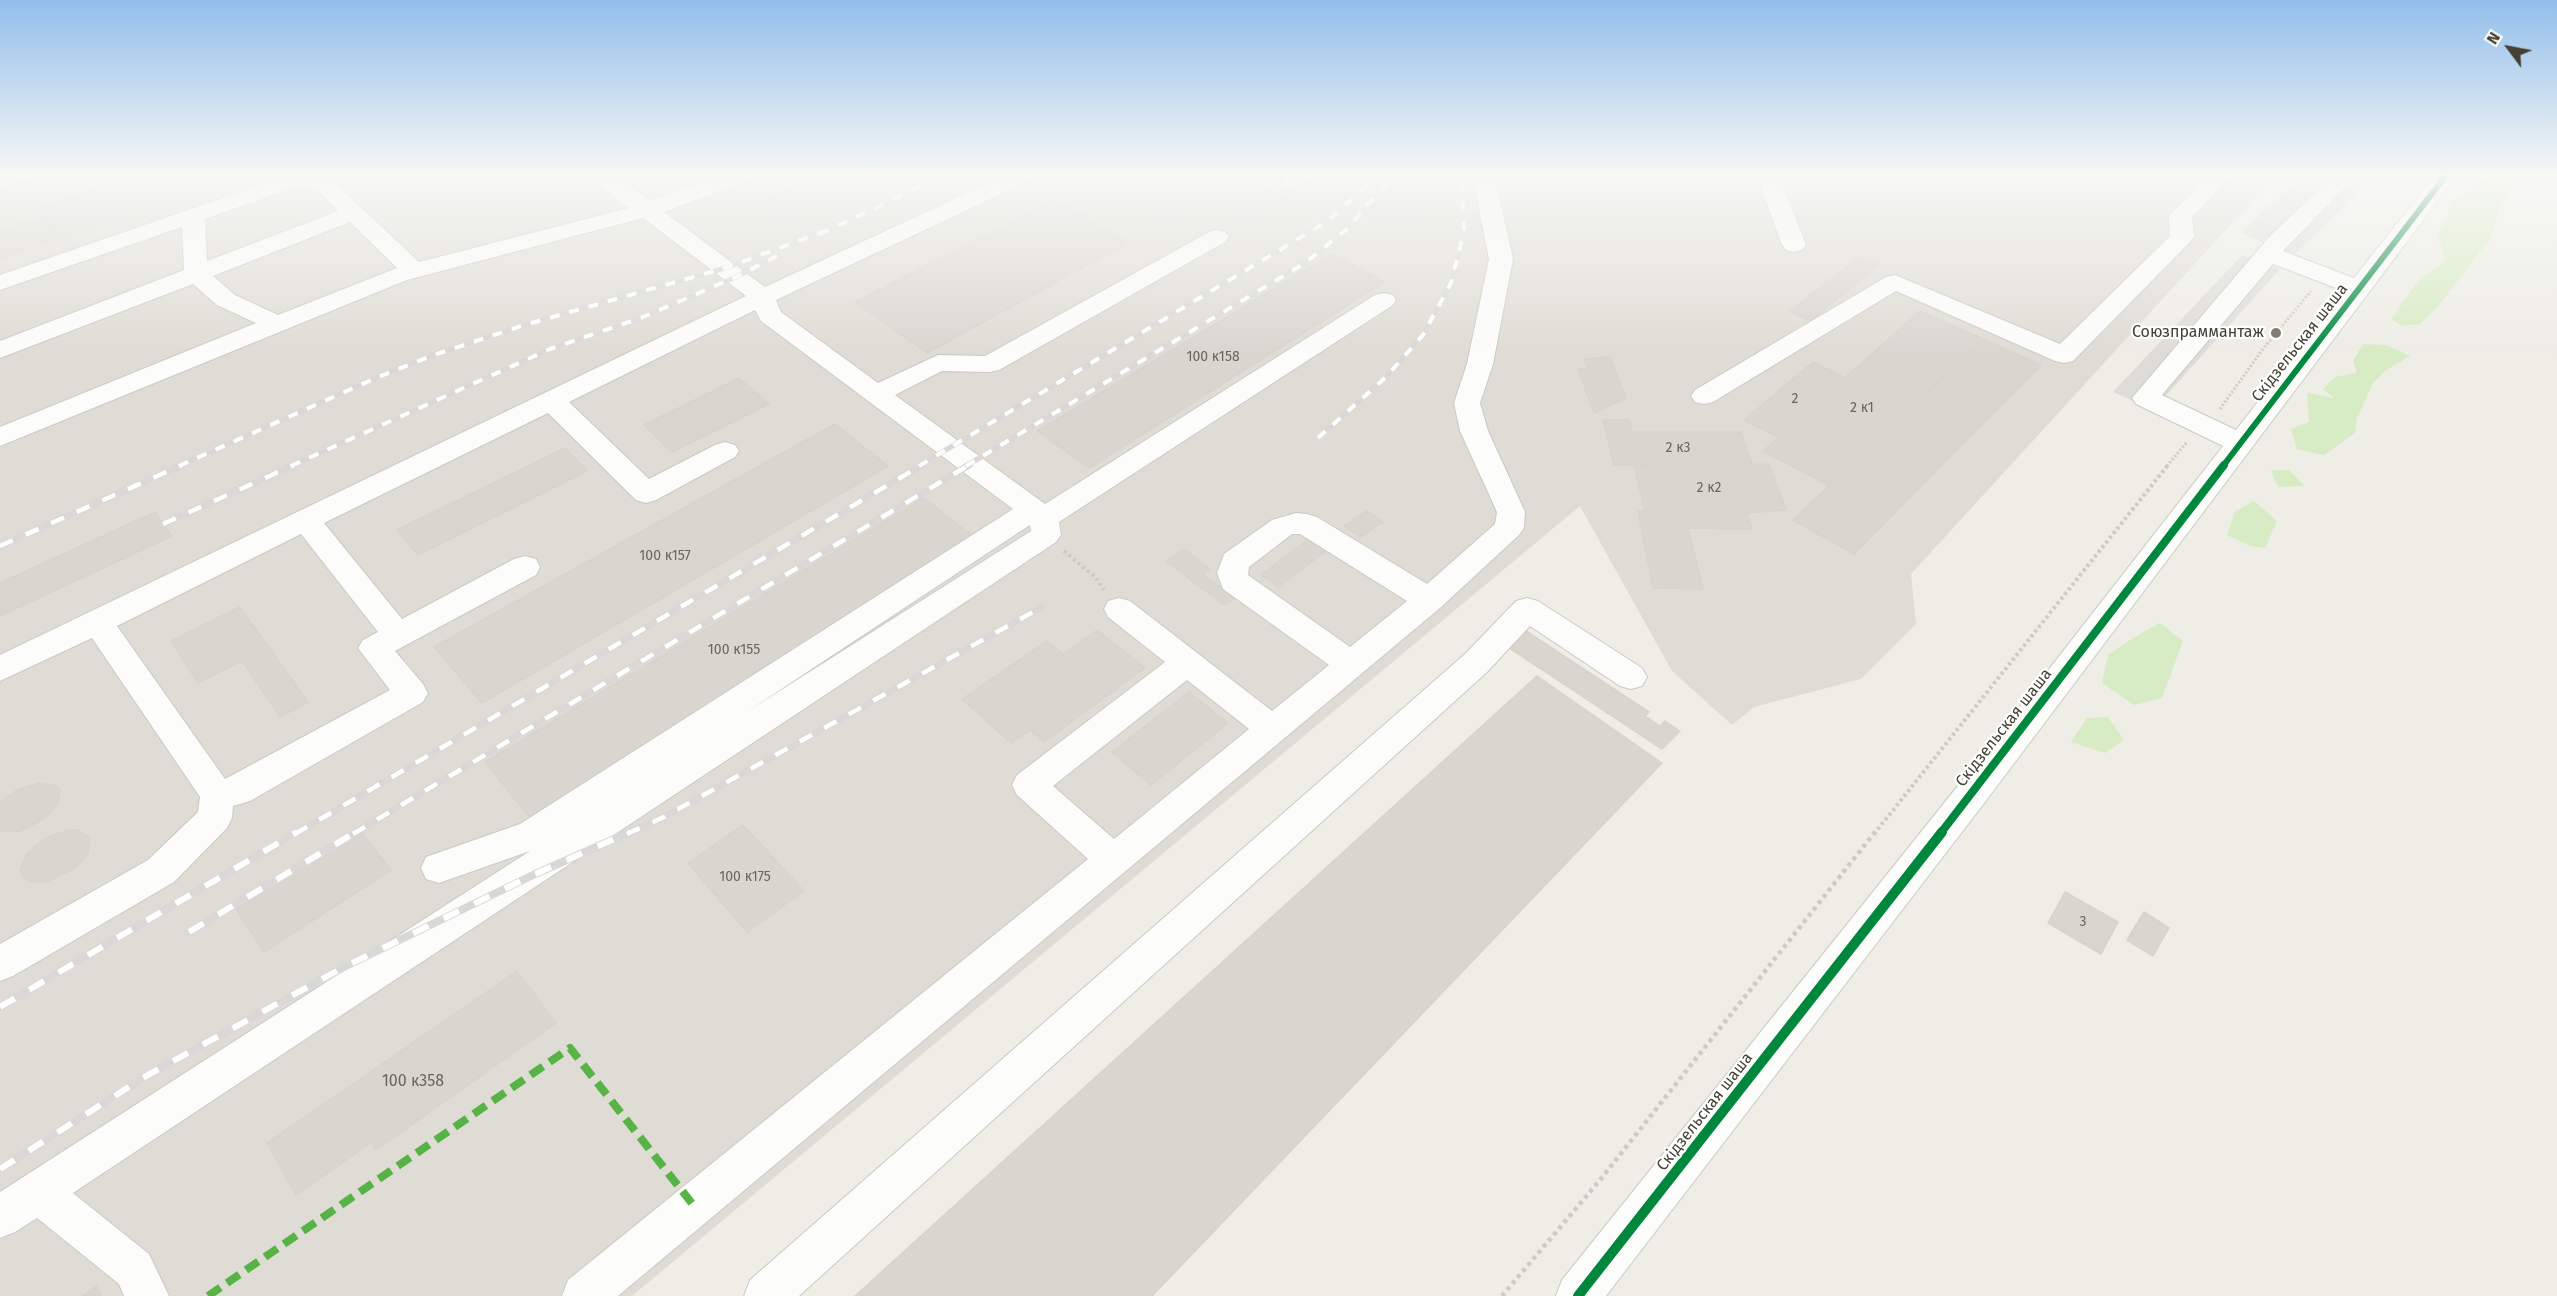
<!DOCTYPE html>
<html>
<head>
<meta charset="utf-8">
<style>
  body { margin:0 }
  #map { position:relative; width:2557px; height:1296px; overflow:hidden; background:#eeede6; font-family:"Fira Sans",sans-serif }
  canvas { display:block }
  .north { position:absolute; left:2479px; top:18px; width:60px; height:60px; -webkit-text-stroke:4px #fff; paint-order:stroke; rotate:302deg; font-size:16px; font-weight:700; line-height:24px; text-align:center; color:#444033 }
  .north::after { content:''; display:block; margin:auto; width:21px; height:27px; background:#444033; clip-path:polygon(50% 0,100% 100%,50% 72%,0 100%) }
</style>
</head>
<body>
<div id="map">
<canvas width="2557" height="1296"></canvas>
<div class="north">N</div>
</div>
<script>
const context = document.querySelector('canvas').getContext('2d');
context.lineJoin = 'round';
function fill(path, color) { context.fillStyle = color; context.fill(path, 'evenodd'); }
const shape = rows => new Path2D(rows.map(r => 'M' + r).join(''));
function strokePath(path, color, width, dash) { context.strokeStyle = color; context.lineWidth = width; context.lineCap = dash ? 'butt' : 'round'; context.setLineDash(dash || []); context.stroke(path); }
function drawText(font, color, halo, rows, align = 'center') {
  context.font = font + ' "Fira Sans",sans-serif'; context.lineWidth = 4.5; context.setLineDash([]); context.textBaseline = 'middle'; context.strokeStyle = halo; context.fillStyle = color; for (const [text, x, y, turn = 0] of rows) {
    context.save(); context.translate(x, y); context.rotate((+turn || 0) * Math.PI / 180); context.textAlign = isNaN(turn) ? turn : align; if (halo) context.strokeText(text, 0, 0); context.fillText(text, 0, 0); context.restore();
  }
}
fill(shape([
  [0,174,2277,174,1911,574,1916,624,1861,679,1754,707,1732,725,1672,671,1580,506,632,1296,0,1296]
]), '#dedcd4');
fill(shape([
  [2487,174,2521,174,2521,178,2502,202,2490,239,2439,305,2420,324,2402,326,2391,319,2418,281,2445,260,2438,234,2454,199,2486,177],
  [2363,344,2386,345,2410,356,2385,371,2373,383,2357,418,2355,433,2324,455,2297,449,2291,429,2309,422,2307,393,2334,398,2323,389,2335,377,2357,373,2353,361],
  [2271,470,2289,470,2305,486,2278,487],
  [2254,501,2277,521,2265,548,2250,546,2227,535,2235,512],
  [2160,623,2183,641,2162,698,2134,705,2102,683,2108,655,2133,638],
  [2108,717,2124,740,2105,753,2071,742,2087,718]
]), '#d7ebc4');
fill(shape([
  [2305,174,2377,174,2294,255,2241,233],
  [2242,255,2280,269,2153,410,2113,392]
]), '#dedcd6');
const building = shape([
  [137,174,237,174,58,238,35,209,137,174],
  [825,174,878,174,783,217,762,202,825,174],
  [1104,174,1251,174,1167,219,1095,178,1104,174],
  [1649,174,1668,174,1700,185,1683,202,1637,185,1649,174],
  [2052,174,2126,174,2167,189,2146,210,2052,174],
  [1400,175,1444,187,1416,222,1371,209,1400,175],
  [1248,178,1288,200,1249,222,1209,199,1248,178],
  [1055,200,1128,243,927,353,855,302,1055,200],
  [42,217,58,238,0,259,0,231,42,217],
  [1332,254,1384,282,1089,468,1037,431,1332,254],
  [1859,257,1879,265,1810,321,1790,311,1859,257],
  [1920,311,1983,339,1830,486,1763,451,1920,311],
  [1983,339,2041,365,1854,554,1793,520,1983,339],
  [1610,357,1626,398,1594,413,1578,369,1588,368,1584,359,1610,357],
  [1813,362,1845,378,1778,437,1744,420,1813,362],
  [739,378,769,404,672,452,644,425,739,378],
  [1603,420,1629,420,1632,432,1741,432,1752,464,1614,465,1603,420],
  [835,424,888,466,482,703,434,647,835,424],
  [565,448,587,471,418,555,397,530,565,448],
  [1769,464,1786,510,1747,513,1645,511,1634,465,1769,464],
  [924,498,975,538,530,818,485,762,924,498],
  [1367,511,1383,522,1360,537,1344,526,1367,511],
  [1638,511,1747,513,1752,529,1688,528,1703,589,1653,588,1638,511],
  [155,512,172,536,0,616,0,583,155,512],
  [1311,537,1329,549,1278,587,1261,575,1311,537],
  [1184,549,1210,569,1203,574,1234,598,1224,605,1166,561,1184,549],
  [240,607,308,702,280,717,242,661,198,683,171,641,240,607],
  [1523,629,1649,712,1645,716,1660,726,1665,721,1680,731,1662,749,1505,645,1523,629],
  [1097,630,1145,668,1044,742,1030,730,1011,743,962,699,1047,641,1063,654,1097,630],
  [1537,676,1662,763,1152,1296,855,1296,1537,676],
  [1189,692,1228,723,1151,785,1112,752,1189,692],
  [39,783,55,785,60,790,57,805,51,813,30,827,19,831,0,831,0,803,17,790,39,783],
  [743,825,804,891,747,932,688,863,743,825],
  [68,830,78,830,90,838,88,853,81,862,72,870,48,881,37,882,28,881,22,876,20,869,27,853,46,838,68,830],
  [361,832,391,870,264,952,236,909,361,832],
  [2065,892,2118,922,2101,954,2048,923,2065,892],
  [2144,912,2169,928,2153,956,2127,940,2144,912],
  [517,971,556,1023,376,1150,372,1142,296,1195,267,1143,517,971],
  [97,1286,101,1296,82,1296,97,1286]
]);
fill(building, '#d8d6cf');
strokePath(building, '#d7d4cc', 1.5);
const minor = shape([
  [0,174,32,174,29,179,0,188,0,174],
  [292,174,331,179,419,262,629,208,591,179,588,174,613,174,650,201,724,174,755,174,752,179,664,212,765,287,1008,174,1036,174,1033,179,776,300,781,312,878,383,938,355,985,356,1209,232,1217,230,1225,232,1229,237,1225,242,999,370,990,372,942,371,895,395,1045,504,1375,295,1384,293,1393,295,1396,300,1393,305,1059,522,1061,535,1056,542,73,1193,149,1254,169,1296,124,1296,119,1284,37,1218,15,1232,0,1238,0,1192,530,851,439,883,426,879,421,868,426,857,520,824,1013,509,761,321,755,310,569,402,649,479,715,445,725,442,735,445,739,451,735,457,656,500,646,503,636,500,548,413,324,523,402,619,514,559,525,556,536,559,540,567,536,575,395,651,423,684,428,693,423,702,250,801,233,806,232,818,227,828,174,882,13,976,0,981,0,944,148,860,198,812,200,797,92,638,0,681,0,655,746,296,643,218,407,280,0,446,0,427,256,323,217,305,193,284,0,358,0,341,184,270,182,227,0,290,0,275,292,174],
  [298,186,316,189,338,211,207,261,205,219,298,186],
  [350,222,397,268,278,315,235,295,213,276,350,222],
  [1030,525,1031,531,745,713,1030,525],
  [301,534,378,632,363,640,358,648,390,690,225,779,117,626,301,534],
  [1289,174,1316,174,1313,179,1292,188,1284,186,1281,181,1289,174],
  [1472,174,1494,174,1513,259,1493,364,1480,403,1488,431,1525,512,1524,528,1519,535,1440,608,618,1296,562,1296,568,1280,1088,859,1017,795,1012,785,1017,775,1165,662,1108,617,1104,609,1108,601,1119,598,1130,601,1272,711,1329,665,1223,589,1217,573,1224,554,1272,520,1296,513,1307,514,1317,517,1427,584,1495,524,1497,512,1460,431,1454,403,1467,364,1489,259,1472,174],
  [1292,534,1300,534,1407,601,1350,647,1248,575,1249,567,1292,534],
  [1187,680,1249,729,1114,839,1053,786,1187,680],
  [1756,174,1778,174,1806,245,1802,250,1794,252,1786,250,1782,245,1756,174],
  [2210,174,2233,174,2192,217,2194,237,2190,242,2073,361,2064,363,2055,361,1896,291,1713,402,1704,404,1695,402,1691,396,1695,390,1886,277,1895,275,2060,344,2170,236,2169,216,2210,174],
  [2335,174,2358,174,2283,251,2354,278,2436,174,2458,174,1985,802,1606,1296,1556,1296,1562,1280,1961,782,2223,446,2136,404,2132,398,2269,237,2335,174],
  [2273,264,2344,291,2236,430,2162,395,2273,264],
  [1527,598,1538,601,1642,668,1647,677,1642,686,1631,689,1620,686,1530,626,1487,672,799,1296,744,1296,750,1280,1465,654,1516,601,1527,598]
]);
strokePath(minor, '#cbc9c2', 2);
strokePath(shape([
  [2220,409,2263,349,2311,291],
  [2167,466,2187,442]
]), '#cdcbc6', 3, [2, 2]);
strokePath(shape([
  [1064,551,1095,577,1104,590],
  [1874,834,2168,465]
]), '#cdcbc6', 4, [3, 3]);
strokePath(shape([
  [1502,1296,1600,1180,1875,832]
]), '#cdcbc6', 4.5, [4, 4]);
fill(minor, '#fcfcfb');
const railFar2 = shape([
  [820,234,948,174],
  [1318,438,1386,377,1423,335,1451,283,1464,232,1461,174],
  [179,466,378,377,434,355,521,326,725,268,828,230],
  [291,466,550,349,643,317,736,277,777,256],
  [919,466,1328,221,1379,174],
  [966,466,1305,263,1347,229,1394,174]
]);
const railFar1 = shape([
  [163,524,294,465],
  [0,546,182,465],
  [295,834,922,465],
  [353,834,969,465],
  [627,834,664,817,1042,607]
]);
const rail = shape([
  [189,932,356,832],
  [0,1007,297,832],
  [0,1169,146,1076,342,968,533,875,630,832]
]);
strokePath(railFar2, '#d8d8d7', 5);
strokePath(railFar1, '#d8d8d7', 7);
strokePath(rail, '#d8d8d7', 8);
strokePath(railFar2, '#fff', 4, [10]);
strokePath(railFar1, '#fff', 4.5, [14]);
strokePath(rail, '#fff', 6, [17]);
strokePath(shape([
  [208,1296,570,1048,694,1206]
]), '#57b346', 8, [15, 8]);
strokePath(shape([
  [2223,466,2447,174]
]), '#00873e', 6);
strokePath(shape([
  [1940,834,2224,465]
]), '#00873e', 8);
strokePath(shape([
  [1578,1296,1942,832]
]), '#00873e', 10);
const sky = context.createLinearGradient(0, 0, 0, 355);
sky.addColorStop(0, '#93bfeb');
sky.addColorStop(0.49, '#f7f7f4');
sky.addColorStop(1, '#f7f7f400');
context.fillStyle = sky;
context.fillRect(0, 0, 2557, 355);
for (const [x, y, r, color] of [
  [2276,333,6,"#807d72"]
]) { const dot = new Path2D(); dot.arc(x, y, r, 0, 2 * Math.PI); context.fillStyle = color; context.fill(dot); strokePath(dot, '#fff', 2); }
drawText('14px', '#6a665b', null, [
  ["100 к158",1213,357],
  ["2",1795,399],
  ["2 к1",1862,408],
  ["2 к3",1678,448],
  ["2 к2",1709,488],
  ["100 к157",665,556],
  ["100 к155",734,650],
  ["100 к175",745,877],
  ["3",2083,922]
]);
drawText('16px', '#444033', '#fff', [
  ["Союзпраммантаж",2264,333]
], 'right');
drawText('16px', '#444033', '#fff', [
  ["Скідзельская шаша",2300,343,-52],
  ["Скідзельская шаша",2004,728,-52],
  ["Скідзельская шаша",1705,1112,-52]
]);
drawText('16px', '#6a665b', null, [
  ["100 к358",413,1082]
]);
</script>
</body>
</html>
